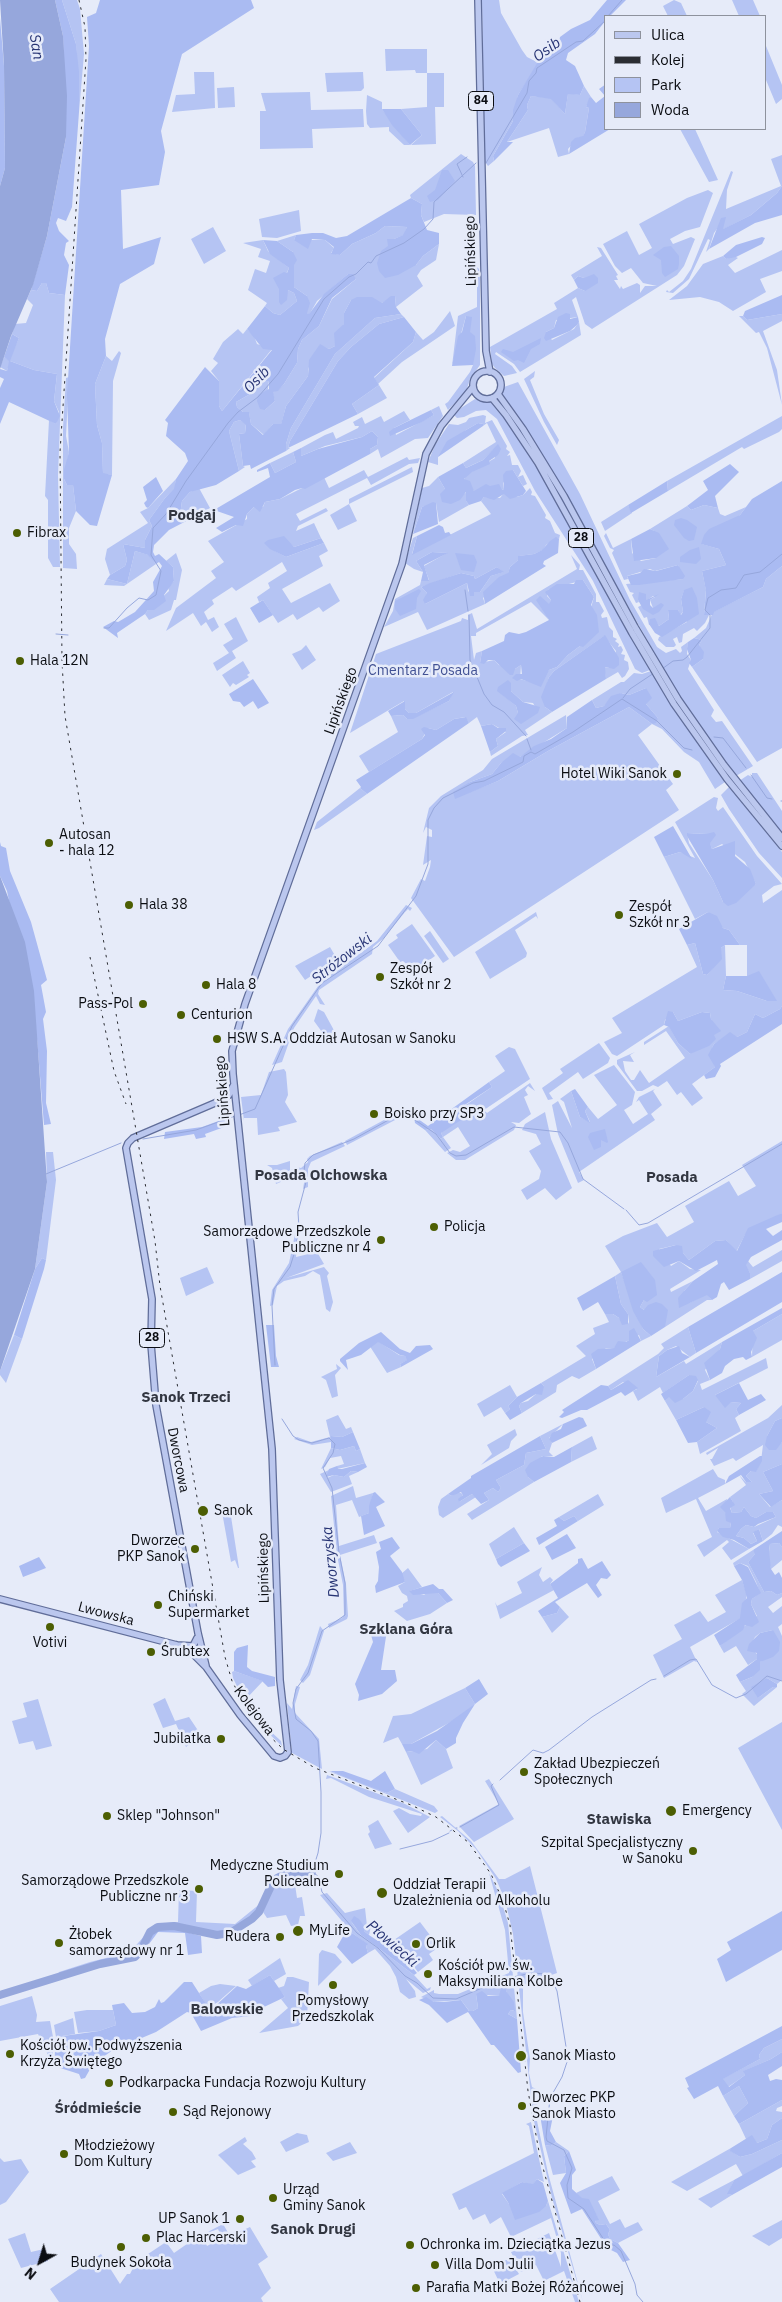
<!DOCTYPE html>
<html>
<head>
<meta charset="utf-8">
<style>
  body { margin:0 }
  #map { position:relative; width:782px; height:2302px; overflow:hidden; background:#e6ebf9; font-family:"IBM Plex Sans",sans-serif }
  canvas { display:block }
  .legend { position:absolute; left:604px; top:15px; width:162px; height:115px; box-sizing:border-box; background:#e6ebf9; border:1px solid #8e929d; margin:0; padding:6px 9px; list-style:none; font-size:15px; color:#0b0d12 }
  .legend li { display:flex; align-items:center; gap:10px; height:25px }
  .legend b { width:25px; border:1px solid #8e929d }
  .north { position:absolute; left:15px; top:2237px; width:50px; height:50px; -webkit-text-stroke:4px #e6ebf9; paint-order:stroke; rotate:219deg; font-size:14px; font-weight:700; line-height:20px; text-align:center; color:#0b0d12 }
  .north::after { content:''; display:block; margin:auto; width:18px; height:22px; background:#0b0d12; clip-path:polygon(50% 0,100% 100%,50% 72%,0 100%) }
</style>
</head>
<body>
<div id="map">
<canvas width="782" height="2302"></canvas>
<ul class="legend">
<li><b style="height:6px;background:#bbc7ee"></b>Ulica</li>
<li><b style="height:6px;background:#2b2d33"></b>Kolej</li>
<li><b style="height:14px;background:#b5c4f3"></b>Park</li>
<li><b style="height:14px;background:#96a7dc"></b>Woda</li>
</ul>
<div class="north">N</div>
</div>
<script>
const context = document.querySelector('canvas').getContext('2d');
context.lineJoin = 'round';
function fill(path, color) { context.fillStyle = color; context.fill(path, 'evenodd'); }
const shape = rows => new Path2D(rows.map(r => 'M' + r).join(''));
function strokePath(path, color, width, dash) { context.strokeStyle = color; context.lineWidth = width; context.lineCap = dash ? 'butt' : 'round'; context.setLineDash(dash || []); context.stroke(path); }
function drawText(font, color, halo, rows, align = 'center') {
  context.font = font + ' "IBM Plex Sans",sans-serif'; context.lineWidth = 5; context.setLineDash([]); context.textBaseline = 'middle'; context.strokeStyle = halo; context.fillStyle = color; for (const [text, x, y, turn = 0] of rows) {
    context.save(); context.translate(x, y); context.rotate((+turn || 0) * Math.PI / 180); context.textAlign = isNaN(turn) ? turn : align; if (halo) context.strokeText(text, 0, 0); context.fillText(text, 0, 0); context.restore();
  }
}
fill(shape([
  [62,0,77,0,80,9,84,54,79,112,76,44],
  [482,0,499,0,501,13,522,50,527,57,539,63,518,95,513,121,493,156,494,161,488,166,485,162,484,141],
  [674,0,681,3,687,16,668,16,663,6],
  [732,0,753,0,760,16,739,16],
  [766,46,782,85,782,99,776,104,766,80],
  [385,49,427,49,427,73,444,73,444,107,435,107,436,144,411,145,422,135,401,109,427,107,427,73,416,73,415,70,386,71],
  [194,72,214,72,215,108,172,112,176,95,195,94],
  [363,72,364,88,361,91,327,92,325,73],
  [584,86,591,97,586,107,589,108,585,132,583,137,579,137,568,149,569,154,558,157,549,128,507,142,528,110,527,105,531,96,551,98,565,114,568,93,580,95],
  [234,87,235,107,218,108,217,88],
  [310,92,311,110,363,109,364,127,312,129,313,148,260,149,260,111,266,111,261,93],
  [367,95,382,102,382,109,410,145,404,145,389,131,389,127,370,128,367,124,366,111],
  [680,129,695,129,718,180,709,182],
  [461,154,473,162,475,166,476,215,444,214,424,222,421,215,422,204,411,198,410,195],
  [782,155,782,186,777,193,751,215,722,230,725,218,714,233,709,249,706,252,710,240,708,239,689,279,673,293,666,292,667,290,669,292,683,281,691,269,731,171,733,172,727,190,726,209,781,186,771,159],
  [708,190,713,193,700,227,685,231,670,239,673,244,691,237,695,239,684,266,677,275,592,329,585,324,576,297,572,300,578,317,556,320,554,328,546,332,552,340,574,329,579,322,581,335,520,372,514,364,496,352,495,354,512,366,517,373,504,376,495,368,492,364,490,347,557,309,554,303,578,288,585,291,584,278,578,276,574,280,571,275,602,256,597,247,601,248,618,275,616,276,618,280,614,280,620,289,621,286,623,289,637,283,640,285,640,293,645,286,657,286,643,283,631,268,622,273,615,266,603,244,627,231,639,255,652,248,639,224,687,198],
  [299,210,301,231,277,238,262,237,259,219],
  [385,226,407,227,404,235,394,239,416,265,423,256,439,244,436,260,421,270,417,276,423,286,396,307,395,296,382,303,351,300,344,313,344,324,335,346,329,349,320,345,308,369,308,376,286,406,281,425,273,424,264,435,251,424,249,413,243,412,237,407,236,402,252,393,256,386,263,381,269,381,265,410,275,401,272,392,278,390,284,384,297,363,298,349,302,340,319,326,332,299,356,279,348,274,317,301,309,315,307,313,307,296,294,287,293,252,277,241,296,235,294,240,325,240,334,248,331,253,340,255,352,244,376,233],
  [213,227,226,251,204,264,191,239],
  [263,240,268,251,289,268,279,289,279,302,288,290,294,293,297,301,280,315,273,313,265,306,267,303,248,290,255,269,266,273,270,261,258,257,261,249,243,243],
  [782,250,782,271,760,279,766,292,733,311,719,302,700,297,669,300,687,286,703,264,723,256,726,259,734,256,738,258,728,265,735,273],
  [477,267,479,269,480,278,480,365,470,379,466,392,448,410,445,404,448,402,470,372,473,365,466,316,452,366,458,316,477,307],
  [42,283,46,283,49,293,65,295,58,475,60,567,53,567,48,558,48,500,45,496,49,420,56,424,59,412,54,401,57,374,34,370,10,361,7,371,0,367,4,357,9,360,19,338,12,334,15,324,26,323,33,305,27,299,31,290,37,291],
  [450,311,455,326,402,362,378,384,374,378,413,342,416,332,423,340,434,332],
  [401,314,404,317,379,324,351,347,338,361,290,441,288,448,290,448,286,451,286,444,291,428,335,354,375,318],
  [782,314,782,321,763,331,777,370,782,405,767,348,759,332,756,333,739,316,743,316,747,320],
  [238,329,243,334,247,329,254,336,257,344,272,349,222,411,219,406,219,381,211,371,218,363,213,359,223,342],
  [119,351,121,353,113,381,112,475,103,474,102,443,97,425,95,384,106,356,112,361],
  [535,371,534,377,530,380,544,414,559,440,557,445,544,422,524,379],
  [69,377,66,436,69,452,64,479,67,485,73,485,76,511,69,528,69,544,76,554,77,569,63,568,63,428,66,378],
  [518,382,580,494,630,600,657,647,666,653,676,649,680,653,682,651,681,647,688,642,687,654,691,660,688,669,714,710,711,716,716,722,722,721,753,766,736,776,676,691,552,471,525,427,501,397,504,387],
  [379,385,387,398,358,414,352,404],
  [475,399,495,403,515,432,535,463,650,670,642,673,635,669,593,581,535,491,497,419,486,410,476,411,464,417,457,418,455,416,455,414,461,408],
  [439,406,443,416,428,438,415,439,381,458,378,449,370,454,370,449,377,445,378,437,372,431,362,437,325,446,301,456,301,448,325,435,333,432,336,439,358,428,359,426,355,426,353,422,362,417,365,424,381,416,384,422,404,411,410,420,394,428,396,435,434,415,431,410],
  [483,415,486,416,485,423,492,420,507,446,506,449,510,452,507,456,510,455,512,465,518,465,521,471,518,477,523,475,527,484,523,486,513,470,503,483,504,489,502,490,474,491,464,480,466,475,495,458,493,450,483,460,472,465,466,468,463,463,496,442,487,423,483,426,483,424,478,423,466,430,438,457,438,465,428,462,435,445,449,424,458,425,466,422,469,418],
  [782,416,782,429,779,432,744,449,742,447,668,491,667,481],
  [240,420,246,424,245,433,239,434,243,466,245,467,239,471,229,431,234,422],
  [293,452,296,462,275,473,270,463],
  [407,457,409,460,420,458,418,463,409,464,371,485,367,478,296,514,300,521,326,508,328,511,298,526,296,531,314,523,321,538,294,547,286,541,275,551,286,557,324,543,328,551,319,556,323,566,282,589,291,603,330,583,340,601,323,612,319,607,297,620,293,614,278,623,263,600,259,602,257,597,270,588,268,583,287,571,282,562,236,591,232,587,212,600,214,604,204,612,208,620,214,617,219,627,212,632,206,622,201,626,193,613,166,631,176,608,216,578,211,571,224,562,208,541,247,519,247,514,254,507,263,507,265,502,280,499,324,477,329,488,364,470,368,477],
  [412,467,413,472,349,504,357,521,338,530,330,515,349,504,349,499],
  [438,477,445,489,461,496,467,492,466,501,469,505,439,522,436,503,422,507,413,534,422,488,429,486],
  [176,479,175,489,165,498,149,520,152,526,145,540,145,548,123,544,127,560,125,566,110,575,105,559,107,549,148,523,140,512,148,508],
  [199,488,210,508,194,517,180,515,182,501,190,492],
  [530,488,532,492,531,495,535,496,546,515,545,518,550,521,555,533,560,535,559,539,556,538,546,545,543,550,534,554,519,556,518,560,510,567,508,574,483,598,485,604,427,630,418,612,384,627,393,611,395,599,420,585,421,581,429,580,424,566,447,553,432,552,416,561,423,572,414,569,405,563,413,538,417,536,412,554,491,514,481,501,484,497,500,498,504,493,517,497,523,495],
  [497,567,503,572,491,576,480,592,474,591,474,596,468,591,467,583,425,604,427,593,421,587,461,573,474,576,475,579],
  [628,505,632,513,605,531,601,522],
  [704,505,718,508,720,514,725,516,746,507,740,515,702,544,719,549,726,565,702,571,706,590,704,615,709,615,705,623,697,631,694,628,683,634,682,642,679,643,677,637,673,639,676,645,674,647,666,647,658,640,659,637,687,622,684,591,681,599,683,612,680,615,678,610,668,610,669,619,659,626,657,623,649,625,647,617,644,618,638,607,642,605,653,608,650,600,655,597,653,596,646,601,638,600,639,602,636,603,632,595,634,593,630,592,626,584,683,579,678,565,655,571,650,569,627,576,628,579,624,580,612,553,614,550,610,548,604,536,606,533,613,548,631,539,632,553,641,561,656,558,654,531,650,529,687,506,691,510],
  [135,551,149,555,156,564,124,586,104,585,107,579,127,584],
  [176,553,182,570,176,600,174,600,171,610,149,620,145,614,148,610,169,591,168,587,174,581,173,567,166,561],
  [571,555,580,565,579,570,583,570,596,594,596,602,599,602,604,611,601,615,602,618,607,617,609,627,613,631,613,637,617,639,615,641,619,644,618,647,621,646,623,650,621,654,625,655,624,660,628,662,629,669,625,676,622,678,618,672,606,679,604,667,610,668,616,651,604,636,554,671,549,677,545,690,545,707,552,712,525,730,528,735,522,736,491,756,490,752,498,746,496,739,506,732,492,724,481,726,477,717,469,723,465,717,454,719,436,730,428,728,422,739,369,772,359,756,398,732,391,716,403,715,407,719,413,718,449,701,453,692,416,713,409,713,405,709,404,701,350,733,376,654,461,621,462,618,468,620,468,615,472,613,477,629,577,569],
  [583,580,594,597,580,646,568,655,557,667,549,670,534,683,520,679,521,665,515,669,499,665,494,660,480,663,482,651,476,653,474,660,471,636,476,636,476,633,531,602,549,620,547,616,551,600,547,596,548,590],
  [511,691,523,702,533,703,538,712,529,717,518,713,516,706,501,693],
  [782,566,782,748,757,762,692,667,703,659,699,645,702,640,694,638,706,628,713,612,763,587,766,579],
  [236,617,248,641,232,651,236,658,217,671,213,663,229,653,223,645,233,639,224,624],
  [306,645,316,660,302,670,292,654,301,650],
  [243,661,250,673,247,675,249,677,236,685,233,683,230,687,222,675],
  [651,671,725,782,715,789,699,762,684,752,662,729,652,724,638,735,673,784,666,790,679,810,454,957,411,898,421,879,425,881,430,867,431,860,423,865,427,836,432,837,432,830,426,827,423,833,429,808,441,796,483,770,492,759,566,715,567,728,520,757,501,763,492,774,470,782,455,798,498,781,548,751,629,707,652,724,658,718,646,704,646,688,629,695,621,693,604,706,596,708,592,700,621,682,624,682,634,673,642,674],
  [752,773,757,773,782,811,782,834,739,781,748,775,752,777],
  [729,787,782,852,782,878,759,853,729,809,721,795],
  [360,788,367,794,319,828,314,830,317,822],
  [714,797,718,798,716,808,718,811,723,807,757,856,782,884,774,886,762,895,763,903,782,890,782,1006,780,1009,763,1018,755,1014,747,1032,737,1037,726,1037,714,1044,712,1048,715,1067,692,1084,703,1098,692,1106,681,1092,677,1095,667,1081,658,1087,653,1085,642,1091,637,1091,617,1064,617,1060,635,1052,630,1055,634,1062,623,1061,625,1071,631,1080,634,1080,640,1070,649,1083,685,1058,666,1031,644,1045,644,1042,669,1026,678,1043,690,1054,714,1035,710,1013,702,1012,678,1021,673,1012,665,1020,664,1025,617,1056,612,1054,604,1042,622,1033,612,1018,697,967,687,945,695,943,703,974,707,975,712,969,721,948,725,945,726,976,723,990,737,991,767,1001,747,976,747,945,740,945,729,930,723,928,708,912,695,919,664,857,680,852,695,858,675,822],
  [687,833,706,834,712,849,722,844,745,862,756,884,723,902,713,880,689,843],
  [406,905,412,908,410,911,408,909,405,912,384,938,373,947,372,954,319,990,318,994,325,1005,320,1004,316,996,294,1028,282,1062,272,1065,288,1029,321,982,377,941],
  [536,912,538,919,536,916,515,930,527,953,526,957,490,979,475,952],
  [412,924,435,956,414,971,403,961,400,962,388,945,398,938,396,935],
  [430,931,449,959,443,963,424,936],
  [330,947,337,959,305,980,295,966],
  [318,1009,324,1012,336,1034,327,1039,314,1021],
  [599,1043,610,1058,608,1063,583,1079,578,1072,549,1093,553,1099,548,1100,542,1088,563,1073,560,1069],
  [509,1047,515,1049,530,1079,484,1110,487,1113,530,1083,535,1091,528,1086,525,1090,528,1095,524,1097,531,1114,519,1123,511,1122,516,1125,514,1130,465,1160,456,1160,447,1153,453,1150,460,1152,470,1146,458,1127,443,1137,451,1148,445,1152,425,1130,431,1129,441,1139,443,1137,441,1133,460,1109,492,1087,489,1082,505,1071,495,1056],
  [614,1065,635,1092,632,1105,624,1110,633,1124,648,1114,639,1100,636,1102,639,1097,655,1089,653,1091,662,1105,651,1114,655,1120,579,1172,584,1180,578,1183,558,1134,552,1105,558,1101,572,1128,564,1102,560,1099,571,1091,580,1117,590,1122,585,1111,588,1107,598,1119,617,1105,594,1075],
  [284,1069,286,1072,288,1095,285,1102,297,1122,278,1127,280,1131,258,1135,257,1118,244,1118,244,1121,241,1097,261,1095,269,1072],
  [397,1108,406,1111,405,1118,397,1119,347,1145,345,1141,397,1113],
  [545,1112,551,1139,572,1188,556,1200,545,1188,527,1200,521,1190,539,1179,541,1171,529,1151,541,1144,536,1134,522,1130,525,1124],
  [782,1141,782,1213,745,1235,736,1252,726,1240,715,1241,689,1260,676,1245,659,1249,671,1266,679,1261,690,1269,701,1270,670,1289,671,1292,693,1281,684,1291,689,1303,707,1294,712,1300,707,1300,665,1327,665,1315,644,1310,640,1307,644,1300,621,1272,643,1329,651,1336,641,1341,639,1335,614,1348,606,1348,592,1359,596,1369,579,1379,572,1376,557,1385,556,1392,522,1413,519,1406,521,1403,528,1401,536,1394,544,1386,541,1383,586,1356,576,1346,595,1334,593,1328,609,1322,605,1314,613,1314,628,1324,629,1322,628,1314,621,1304,615,1276,621,1272,605,1246,623,1236,657,1223,667,1237,694,1222,685,1206,729,1181,738,1196,756,1186,742,1165],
  [342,1142,345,1146,311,1162,308,1169,308,1187,303,1189,305,1177,301,1171,291,1173,292,1177,276,1184,272,1168,267,1165,277,1165,290,1161,290,1171,295,1167,301,1168,308,1162,307,1159,310,1156],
  [46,1152,53,1152,56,1180,46,1260,42,1258,35,1269,47,1182],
  [299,1228,296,1257,317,1252,324,1264,286,1278,324,1267,329,1273,327,1276,333,1302,330,1312,326,1309,320,1275,313,1271,305,1276,284,1281,277,1286,273,1305,270,1306,272,1290,289,1263,296,1229],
  [782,1250,782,1261,750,1279,750,1273,745,1265,748,1261,753,1267],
  [207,1267,214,1283,186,1296,180,1278],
  [782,1314,782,1340,752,1357,753,1331],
  [688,1327,696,1353,690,1357,676,1346,667,1350,659,1356,656,1377,684,1361,686,1364,722,1342,720,1349,705,1370,710,1380,700,1384,702,1390,766,1358,768,1368,715,1395,731,1402,741,1403,736,1409,739,1415,735,1418,741,1431,700,1454,697,1442,717,1428,706,1422,704,1407,676,1420,665,1401,669,1396,683,1399,693,1391,698,1381,689,1375,663,1393,660,1387,638,1401,633,1391,637,1389,623,1382,611,1390,608,1386,658,1354,664,1348,661,1344],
  [14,1335,22,1339,6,1383,0,1375,0,1371],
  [375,1342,379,1342,399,1355,405,1356,408,1360,400,1364,401,1367,387,1373,371,1348,371,1345],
  [336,1364,341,1368,335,1375,338,1396,332,1398,326,1380,321,1377,337,1369],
  [510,1385,517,1397,508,1406,510,1409,505,1413,501,1407,484,1417,477,1404],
  [782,1405,782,1418,775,1421,767,1436,779,1444,782,1442,782,1464,763,1472,773,1491,759,1494,770,1507,782,1500,782,1527,778,1525,772,1534,763,1541,759,1529,753,1533,757,1541,751,1544,744,1538,736,1536,741,1529,746,1525,754,1527,776,1517,773,1512,766,1512,756,1518,751,1516,744,1507,741,1512,732,1513,730,1507,733,1502,730,1497,746,1485,739,1475,746,1482,752,1482,746,1476,751,1471,756,1471,761,1461,763,1445,736,1461,733,1458,714,1466,710,1459,712,1459,718,1448,707,1455,706,1453,768,1418],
  [338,1415,346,1429,351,1427,353,1432,342,1437,331,1436,331,1442,312,1445,294,1439,297,1437,311,1442,330,1437,326,1420],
  [563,1424,549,1438,552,1443,549,1452,553,1456,542,1456,528,1477,534,1482,472,1520,467,1514,489,1500,484,1493,493,1488,498,1492,501,1488,496,1480,524,1465,526,1453,546,1449,540,1436],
  [515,1429,517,1435,511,1441,509,1448,481,1465,492,1454,487,1445],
  [592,1436,597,1449,571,1462,572,1447],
  [354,1446,356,1451,360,1449,365,1463,337,1469,337,1466,344,1464,341,1456,330,1458,325,1467,321,1469,331,1448,340,1450],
  [713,1469,718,1477,725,1480,725,1484,698,1498,706,1511,727,1499,725,1512,731,1523,730,1528,719,1528,717,1532,749,1549,731,1560,722,1548,729,1542,727,1540,704,1557,697,1545,712,1537,696,1499,666,1513,661,1498],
  [329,1470,327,1478,334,1475,344,1477,351,1471,358,1472,349,1476,352,1484,331,1492,320,1474],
  [353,1486,356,1498,373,1493,369,1513,359,1517,352,1500,336,1505,339,1546,374,1535,377,1543,340,1555,346,1584,348,1616,347,1619,329,1628,328,1624,342,1618,344,1615,343,1585,337,1555,331,1496],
  [458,1492,463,1494,459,1502,472,1494,476,1497,443,1518,439,1515,438,1507,441,1499,448,1494,452,1496],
  [598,1494,604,1505,578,1521,574,1516,564,1521,559,1517],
  [230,1510,239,1568,238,1568,235,1560,231,1562,222,1512],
  [514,1527,524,1543,496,1559,489,1544],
  [779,1543,782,1547,782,1560,771,1569,768,1558,770,1544],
  [753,1550,756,1553,748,1562,764,1592,771,1591,777,1595,782,1593,782,1597,768,1607,773,1613,782,1606,782,1624,778,1627,782,1636,782,1680,777,1684,767,1678,758,1698,773,1687,777,1687,754,1706,742,1694,746,1691,740,1682,752,1677,760,1662,768,1657,773,1630,760,1633,755,1637,753,1641,754,1651,757,1654,757,1659,748,1665,736,1646,724,1653,720,1646,757,1616,751,1604,752,1599,760,1593,756,1582,748,1566,740,1563,734,1566,733,1563],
  [542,1567,539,1575,543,1582,550,1577,553,1580,550,1584,554,1590,500,1619,495,1602,497,1606,522,1593,517,1582],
  [408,1568,422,1587,410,1591,424,1595,428,1592,438,1593,447,1603,430,1614,407,1621,394,1611,403,1607,403,1604,408,1601,407,1596,402,1593,398,1586,405,1582,401,1574],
  [742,1580,747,1595,741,1618,690,1647,697,1662,694,1661,664,1678,653,1655,682,1639,674,1625,700,1611,708,1622,726,1612,715,1595],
  [560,1607,569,1617,552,1633,542,1617,557,1613],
  [320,1626,324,1631,310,1675,303,1683,300,1680,308,1665],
  [234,1671,263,1681,246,1699,267,1728,281,1741,282,1746,265,1730,248,1709,233,1678,232,1672],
  [296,1686,300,1687,295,1704,295,1713,319,1739,322,1769,292,1753,287,1703,292,1709],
  [465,1688,475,1704,463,1715,411,1744,402,1744,398,1737,383,1743,393,1716,411,1714],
  [165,1698,175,1721,189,1717,201,1735,186,1747,176,1724,163,1728,153,1704],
  [38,1699,52,1746,36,1750,33,1741,19,1744,12,1721,27,1717,23,1703],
  [782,1722,782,1830,738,1748],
  [436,1740,446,1749,453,1768,421,1785,406,1752,427,1749],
  [328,1771,356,1779,387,1793,395,1789,434,1806,438,1811,435,1813],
  [327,1775,403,1803,430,1817,408,1833,393,1811,399,1808,410,1814,421,1816,422,1814,369,1797,331,1778,326,1779],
  [489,1779,514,1819,474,1842,459,1826,499,1804,485,1781],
  [442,1816,471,1841,499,1879,505,1879,530,1866,557,1973,523,1985,523,2012,530,2059,529,2073,532,2087,536,2089,537,2106,536,2114,533,2114,513,1934,505,1900,496,1879,476,1849,458,1831,440,1817],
  [378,1820,392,1844,375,1849,368,1834,370,1832,368,1826],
  [489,1873,499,1893,508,1923,517,2019,508,2014,511,2010,514,2011,506,1991,507,1985,502,1983,502,1992,499,1996,476,1994,478,2008,473,2011,470,2012,461,2000,434,2002,421,1997,434,1990,434,1993,439,1994,458,1994,509,1973,505,1930],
  [283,1878,294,1878,297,1898,302,1897,305,1916,300,1916,298,1925,291,1926,286,1915,267,1918,263,1912,274,1885],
  [179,1890,197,1891,196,1922,235,1924,261,1903,259,1909,246,1920,227,1932,216,1933,181,1924,156,1925,144,1939,138,1952,131,1957,104,1960,58,1975,59,1972,90,1962,130,1952,155,1924,178,1922],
  [327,1893,345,1913,365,1908,367,1926,371,1926,369,1935,351,1921,355,1927,361,1935,414,1975,427,1989,431,1987,430,1990,423,1993,406,1979,415,1991,416,1997,409,1999,400,1992,396,1977,390,1966,375,1949,368,1953,366,1946,367,1944,352,1933,320,1895],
  [420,1922,439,1947,429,1954,433,1960,418,1972,394,1940],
  [322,1950,335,1954,342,1962,318,1986,319,1954],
  [280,1958,286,1974,274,1981,270,1975,252,1986,248,1980],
  [287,1977,293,1977,309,1982,307,2018,298,2026,259,2033,288,2008,281,1999,285,1997,278,1988,284,1986],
  [220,1984,236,1986,218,2002,208,2008,199,1993,211,1986],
  [32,1996,37,2015,36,2022,50,2021,53,2037,53,2061,47,2059,48,2055,38,2034,0,2041,0,2006],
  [87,2010,113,2010,116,2025,99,2031,78,2033,74,2012],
  [73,2018,75,2034,56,2037,54,2025],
  [782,2039,782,2052,771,2059,744,2071,745,2075,737,2081,728,2087,725,2085,722,2079,760,2059,759,2055,764,2048],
  [739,2086,748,2103,734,2116,723,2096],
  [782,2100,782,2106,777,2108,776,2111,782,2112,782,2118,772,2125,767,2139,757,2143,746,2139,739,2124],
  [534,2121,537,2121,548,2173,583,2302,552,2198],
  [531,2122,544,2182,537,2179,533,2185,522,2182,502,2194,509,2204,546,2206,548,2201,579,2302,575,2302,564,2271,544,2281,536,2265,521,2272,511,2252,549,2233,561,2267,561,2253,551,2218,511,2237,501,2217,490,2224,485,2214,473,2220,466,2207,459,2210,452,2194,534,2153,529,2126,526,2124],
  [297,2133,307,2135,309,2142,286,2152,280,2142],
  [245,2137,247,2141,243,2144,252,2152,256,2159,251,2161,256,2167,238,2175,218,2155],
  [782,2140,782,2153,743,2176,736,2164,687,2191,671,2182,731,2148,731,2151,740,2157,752,2154],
  [350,2142,357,2153,333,2161,326,2153],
  [556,2142,569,2151,564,2156,566,2173,553,2175,545,2145,551,2146],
  [0,2158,4,2162,21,2159,29,2172,6,2202,0,2205],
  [612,2176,620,2190,598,2201,610,2224,620,2219,625,2228,638,2222,643,2230,618,2243,610,2239,608,2234,610,2230,606,2224,600,2225,596,2223,595,2221,598,2219,596,2215,576,2193],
  [734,2180,728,2194,732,2195,711,2208,698,2199],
  [782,2220,782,2238,769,2246,752,2236],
  [223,2224,230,2236,250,2227,268,2257,258,2264,271,2288,261,2298,263,2302,59,2302,50,2289,101,2254,120,2284,127,2274,130,2274,136,2262,166,2242,174,2253,197,2237,204,2239,207,2246,222,2238,218,2229,200,2236],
  [25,2233,31,2252,44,2249,48,2261,21,2268,8,2239],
  [506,2260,511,2261,519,2274,500,2284,492,2267]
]), '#b5c4f3');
fill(shape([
  [55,0,62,0,76,44,79,72,79,112,72,207,66,221,58,218,56,223,59,231,69,241,66,243,64,255,69,265,65,295,49,293,46,283,42,283,37,291,31,290,47,236,66,137,63,36],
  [100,0,251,0,254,8,182,54,161,131,165,152,159,185,121,190,123,249,161,237,154,264,120,284,105,339,106,356,95,384,97,425,102,443,103,473,112,475,97,526,90,525,76,511,73,485,67,485,64,479,64,470,69,452,67,395,89,46,87,17,96,13],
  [607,0,626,0,610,16,606,16,606,20,595,34,568,53,566,60,575,66,584,86,580,95,568,94,565,114,551,99,531,96,527,105,528,110,507,142,513,142,494,161,493,156,513,121,513,110,518,95,542,55,558,46,560,37,571,29,590,20],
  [0,18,4,66,5,168,0,186],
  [606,84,606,129,610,129,569,154,571,142,575,138,583,136,585,132,589,108,586,107,589,98,591,97,596,103,605,96,599,89],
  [382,109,401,109,422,135,410,145,392,125],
  [442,170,448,170,455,181,438,200,430,202,427,196,435,190],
  [782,186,782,215,755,223,709,249,721,218,726,217,723,229,751,215,777,193],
  [411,198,422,204,421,215,427,230,439,233,439,244,423,256,416,265,398,275,385,278,379,271,377,263,381,251,388,246,387,239,394,239,403,235,407,227,385,226,376,233,352,244,340,255,331,254,334,247,325,240,312,239,308,249,294,240,296,235,312,233,323,233,336,238,347,236],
  [762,237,765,238,762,244,736,257,726,259,723,256,736,245],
  [263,240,277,241,293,252,297,260,294,265,294,287,307,296,310,303,307,313,309,314,324,294,348,274,353,274,356,279,332,298,319,326,302,340,298,349,297,363,284,384,278,391,273,392,275,401,265,410,260,409,257,401,258,395,269,389,269,381,263,381,256,386,252,393,236,402,237,407,243,412,249,412,251,424,263,435,273,424,281,424,286,406,308,376,309,360,320,344,329,349,335,346,334,333,344,324,344,313,351,300,357,297,372,297,382,303,391,296,395,296,396,307,401,314,375,318,335,354,291,428,286,444,286,451,251,469,250,465,243,466,239,434,245,433,246,425,240,420,234,422,229,431,239,471,216,485,190,492,182,501,180,515,194,517,169,530,154,545,153,552,155,556,159,554,173,567,174,581,164,595,166,601,154,610,148,610,145,614,117,633,118,638,103,627,114,621,118,622,135,612,154,591,153,582,162,566,159,562,156,564,148,555,135,551,127,584,107,579,110,575,125,566,127,560,123,544,145,548,145,540,152,526,149,520,165,498,174,489,176,479,188,461,185,453,166,436,168,423,165,420,205,367,219,381,219,406,222,411,272,350,263,349,247,329,265,306,273,313,280,315,297,301,294,293,288,290,287,300,281,305,279,302,279,289,273,278,284,272,287,273,289,268,270,254],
  [671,246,679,256,679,264,678,269,665,277,662,273,661,260,653,255,664,247],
  [594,274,598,278,598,283,585,291,578,288,574,280,578,276,584,278],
  [782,295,782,314,747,320,743,316,745,311],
  [566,313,570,314,570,319,578,317,579,322,577,325,570,331,546,341,544,338,546,332,554,328,558,317],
  [466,316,472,317,470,332,475,336,476,349,473,365,452,366,458,336,462,332],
  [404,317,416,332,413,342,374,377,379,385,352,404,358,414,288,448,290,441,338,361,351,347,379,324],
  [12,334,19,338,10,361,34,370,57,374,54,401,60,416,56,424,9,402,0,424,0,388,4,379,0,377,0,369,7,371,9,361,4,357],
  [541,338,540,344,531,349,524,363,518,360,514,361,501,352,503,349,513,352],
  [431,410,434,415,422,422,390,436,389,432,394,428],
  [478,423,483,424,483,426,438,457,447,441],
  [372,431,378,437,377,445,370,449,370,454,305,489,302,488,295,490,280,499,265,502,260,512,254,507,247,514,243,526,236,525,222,532,216,528,234,517,214,510,270,477,268,468,257,472,257,470,270,463,275,473,296,462,293,452,301,448,301,456,318,449,362,437],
  [498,444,501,449,498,455,489,461,490,464,472,472,464,479,470,481,474,491,486,484,490,486,499,484,502,490,504,489,503,475,506,471,513,470,526,491,523,495,510,499,504,494,494,500,484,497,481,501,469,505,466,501,466,492,460,500,451,504,442,502,440,494,445,489,438,477,463,463,466,468,483,460],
  [730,464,739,472,715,496,718,508,704,505,691,510,687,506,708,490,703,481],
  [156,477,163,491,148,508,146,507,144,503,147,500,143,487],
  [667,481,668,491,631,513,628,505],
  [782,481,782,566,766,579,763,587,714,612,713,615,704,615,706,591,702,571,726,565,719,549,701,544,704,535,709,529,740,515,752,499],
  [433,502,436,503,438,524,413,534,422,507],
  [681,518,687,520,697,527,694,540,689,541,684,538,674,525,675,520],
  [439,525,443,527,445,533,449,532,451,535,412,555,417,536],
  [650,529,659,533,669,549,656,558,634,561,631,539],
  [284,536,294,547,321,538,324,543,286,557,270,549,264,543,268,540],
  [556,537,559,539,558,553,544,561,543,564,546,566,485,604,483,592,499,577,508,573,510,567,518,560,518,556,534,554,542,550,550,541],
  [699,547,701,559,696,564,680,562,680,557,690,550],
  [432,552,448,553,424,565,429,581,421,581,423,572,416,561],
  [455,553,474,555,477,562,474,572,461,570],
  [678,565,685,576,683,579,639,585,631,585,627,576,640,573,644,569,656,571],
  [497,567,504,572,491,576,480,592,474,592,474,596,470,596,467,583,425,604,423,600,427,593,421,587,430,583,461,573,474,576,475,579],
  [576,580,583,580,594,597,591,605,597,615,599,632,583,647,580,646,568,655,557,667,549,670,541,687,521,679,517,681,512,678,516,674,522,674,521,665,515,669,513,675,510,675,494,660,488,660,484,664,480,663,482,651,504,641,505,635,509,632,519,634,526,632,549,620,536,600,540,596,549,604,551,600,545,592,557,584,574,584],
  [692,587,697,598,699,614,662,637,655,633,649,624,650,619,655,618,659,626,669,619,668,610,678,610,681,615,683,612,681,599,684,590],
  [419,589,421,591,417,598,416,609,400,616,395,609,395,601],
  [639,592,646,594,646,600,659,594,650,600,650,605,653,608,661,603,664,605,659,612,653,615,643,609,638,600],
  [263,600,273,615,259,623,250,608],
  [605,635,619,658,619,665,614,669,605,667,606,679,552,712,545,707,541,697,549,677,554,671],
  [694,638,702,640,699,645,704,652,703,659,692,667,689,663,691,660,687,649,688,642],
  [253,679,269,703,258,709,253,701,244,707,240,702,233,701,229,694],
  [508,680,511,683,511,691,523,702,540,707,538,713,521,724,514,719,518,713,516,706,497,691,498,687],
  [646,688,652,698,646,704,658,718,656,723,652,724,629,707,548,751,498,781,455,799,453,792,470,782,492,774,501,763,513,753,520,757,534,746,551,739,567,728,567,717,592,700,596,708,604,706,611,696,621,693,629,695],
  [454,692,449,701,413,719,407,719,403,715,391,716,388,711,405,701,405,709,409,713,416,713],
  [466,717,469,723,367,794,360,788,361,787,356,780,422,739,425,735,421,729,424,727,436,730,454,719],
  [492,724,498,728,506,728,506,731,496,739,498,746,490,752,481,726],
  [673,826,692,859,680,852,664,857,654,837],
  [714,832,716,835,710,843,712,849,735,841,735,856,750,869,756,884,736,903,728,906,723,902,713,880,687,836,687,833,706,834],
  [0,842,1,846,6,848,10,871,31,922,47,980,41,985,46,1012,43,1019,47,1051,46,1103,51,1124,44,1125,37,1039,7,891,0,876],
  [708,912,717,916,723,928,729,930,740,945,725,945,721,948,722,959,707,975,703,974,695,943,687,945,679,929],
  [759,971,777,1001,767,1001,737,991,723,990,726,976,747,976],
  [782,1006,782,1024,720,1064,721,1066,715,1077,706,1079,704,1075,715,1067,708,1055,714,1044,730,1032,737,1037,747,1032,755,1014,763,1018,780,1009],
  [668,1011,673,1012,678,1021,702,1012,710,1013,711,1019,721,1031,714,1035,716,1039,709,1046,690,1054,678,1043,669,1027,664,1025],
  [489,1082,492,1087,460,1108,464,1115,461,1120,441,1133,443,1137,441,1139,431,1129,425,1130,415,1123,414,1116,428,1126],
  [575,1089,588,1107,585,1111,590,1123,580,1117,571,1091],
  [224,1119,227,1126,205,1134,206,1137,196,1139,194,1134,164,1139,165,1132,202,1127],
  [605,1129,608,1142,607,1143,601,1140,601,1147,594,1150,588,1137,590,1133],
  [782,1213,782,1222,766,1229,773,1236,782,1230,782,1240,751,1257,746,1265,750,1273,750,1279,729,1290,724,1282,721,1284,717,1297,712,1300,707,1295,679,1308,678,1298,684,1291,693,1281,718,1264,717,1260,696,1271,679,1261,664,1267,653,1256,653,1251,676,1245,682,1246,683,1253,689,1260,715,1241,726,1240,737,1251,748,1228],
  [42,1258,46,1260,44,1269,22,1339,14,1335,35,1269],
  [641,1262,655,1280,657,1295,647,1302,644,1300,640,1307,644,1310,648,1305,656,1302,662,1304,668,1310,665,1327,651,1336,643,1329,633,1311,621,1272],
  [782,1272,782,1302,696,1353,688,1327],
  [615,1276,621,1304,628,1314,628,1324,622,1325,619,1318,613,1314,605,1314,598,1302,583,1311,577,1298],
  [782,1308,782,1314,753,1331,757,1338,751,1352,752,1357,746,1360,743,1357,734,1359,725,1366,722,1373,710,1380,704,1363,720,1349,722,1342],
  [266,1325,274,1325,276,1356,279,1367,271,1367],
  [634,1328,641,1341,596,1369,591,1354,598,1349,614,1348,618,1341,626,1342,629,1340,629,1331],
  [381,1332,400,1349,410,1353,416,1346,430,1345,433,1349,401,1367,400,1364,407,1360,405,1356,400,1355,378,1342,361,1355,346,1360,348,1370,340,1361,340,1359,359,1343],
  [679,1346,682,1353,690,1357,656,1377,659,1356,667,1350],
  [689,1375,696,1376,698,1380,693,1391,683,1399,675,1403,669,1397,665,1401,661,1394],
  [628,1380,638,1388,625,1396,621,1392,587,1410,581,1410,562,1418,559,1417,564,1412,562,1410,601,1385,608,1386,611,1390],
  [541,1383,544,1386,542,1395,536,1394,521,1403,519,1406,522,1413,510,1420,505,1413,510,1409,508,1406,517,1397],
  [739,1383,748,1400,761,1394,766,1400,739,1415,736,1409,741,1403,731,1402,725,1408,715,1395],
  [704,1407,711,1412,706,1422,717,1428,697,1442,688,1443,676,1420],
  [579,1417,583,1418,587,1426,552,1443,549,1439,552,1433,561,1429,563,1424],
  [782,1418,782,1442,776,1450,769,1450,765,1445,767,1436,775,1421],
  [353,1432,360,1449,356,1451,354,1446,340,1450,331,1448,331,1436,342,1437],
  [540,1436,546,1449,526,1453,524,1465,496,1480,501,1488,498,1492,493,1488,484,1493,489,1500,481,1504,472,1494,459,1502,458,1499,463,1495,461,1492,452,1496,448,1494,471,1478,471,1476],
  [572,1447,571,1462,534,1482,528,1477,525,1470,530,1463,543,1456,554,1457],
  [760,1456,762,1456,762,1461,756,1472,751,1471,746,1476,752,1482,746,1482,741,1475,725,1484,729,1476],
  [365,1463,367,1467,358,1472,351,1471,344,1477,334,1475,326,1477,329,1469,337,1466,338,1469,342,1469],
  [782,1464,782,1500,771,1507,759,1494,773,1491,763,1472],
  [375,1492,385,1502,376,1507,385,1526,364,1535,361,1516,369,1513,369,1506,373,1493],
  [730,1497,735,1505,730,1508,732,1513,741,1512,744,1507,751,1516,756,1518,766,1512,773,1512,776,1517,758,1524,754,1527,746,1525,741,1529,736,1536,744,1538,751,1544,757,1541,753,1532,759,1529,763,1541,749,1549,734,1540,723,1537,717,1531,719,1528,730,1528,731,1523,726,1521,725,1512,720,1507],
  [574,1516,578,1521,539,1545,536,1538,557,1526,554,1520,559,1517,564,1521],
  [782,1531,782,1547,779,1543,770,1544,769,1551,771,1569,775,1575,779,1572,782,1578,782,1593,777,1595,771,1591,764,1592,748,1562,755,1554,753,1550],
  [567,1534,576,1548,552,1560,545,1547],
  [392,1537,400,1548,390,1556,402,1572,405,1582,376,1593,375,1586,378,1581,379,1567,376,1552,381,1549,379,1542],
  [524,1543,530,1551,501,1567,498,1564,496,1559],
  [39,1557,46,1568,23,1577,19,1566],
  [582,1558,588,1569,602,1561,611,1575,607,1579,601,1578,596,1585,602,1595,598,1598,587,1583,555,1602,560,1607,557,1613,542,1617,538,1611,558,1598,550,1584,578,1563,578,1559],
  [740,1563,748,1567,761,1593,752,1599,751,1604,759,1622,752,1627,745,1625,743,1630,720,1646,714,1635,740,1618,742,1603,747,1598,742,1580,734,1566],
  [433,1584,439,1589,443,1589,453,1600,447,1603,438,1593,413,1595,409,1591],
  [369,1628,387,1630,381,1670,395,1670,397,1681,382,1694,358,1701,359,1695,355,1684,373,1642],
  [773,1630,780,1642,779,1651,773,1657,760,1662,760,1670,752,1677,740,1682,736,1675,757,1659,757,1653,747,1651,749,1644,760,1633],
  [248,1645,247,1667,252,1671,275,1677,275,1686,268,1687,262,1681,234,1671,234,1652,237,1648],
  [767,1678,777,1684,777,1687,773,1687,758,1698,751,1687],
  [479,1679,488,1694,475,1704,463,1723,456,1738,456,1743,446,1749,436,1740,419,1754,412,1751,406,1752,402,1744,411,1744,437,1731,475,1704,465,1688],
  [330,1771,343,1771,371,1781,385,1771,395,1789,387,1793],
  [782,1911,782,1950,726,1982,717,1959,731,1950,727,1942],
  [354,1916,359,1919,364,1926,364,1931,369,1935,378,1941,389,1940,417,1973,414,1975,361,1935,351,1921],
  [347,1925,352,1933,368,1944,366,1946,368,1953,352,1964,337,1947,346,1931,344,1926],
  [171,1928,201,1936,202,1953,188,1955,185,1933,158,1932,149,1944,148,1941,154,1931],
  [270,1975,285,1997,264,2007,251,2016,232,2018,201,2031,191,2013,187,2012,156,2032,113,2050,93,2064,85,2078,81,2079,79,2074,54,2066,56,2037,99,2031,116,2025,112,2005,124,2003,132,2013,145,2012,155,2007,159,1999,161,2003,164,2002,184,1982,192,1982,208,2007,214,2007,237,1986,246,1989],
  [511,1979,506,1991,514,2002,515,2011,511,2010,508,2014,517,2019,521,2072,518,2073,494,2045,491,2045,468,2012,447,2023,429,2005,419,2000,426,1997,434,2002,444,2002,461,2000,469,2011,473,2011,478,2008,476,1994,482,1991,488,1996,499,1996,503,1980],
  [782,2026,782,2039,764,2048,759,2055,760,2059,723,2079,729,2087,745,2075,743,2071,771,2059,782,2052,782,2066,768,2075,770,2081,776,2079,782,2080,782,2100,739,2124,734,2116,748,2103,739,2086,723,2096,718,2086,694,2099,687,2088,689,2087,685,2078],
  [554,2111,550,2131,556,2142,551,2146,545,2145,541,2121,542,2116],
  [782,2118,782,2140,752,2154,740,2157,730,2151,731,2148,752,2135,757,2143,767,2139,772,2125],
  [569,2151,576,2170,572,2175,572,2189,582,2198,589,2199,599,2220,595,2221,596,2223,600,2225,606,2224,610,2230,608,2234,610,2239,618,2243,630,2260,623,2262,617,2253,607,2248,582,2209,571,2214,560,2183,566,2173,564,2156],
  [782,2153,782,2167,732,2195,727,2194,734,2180],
  [537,2179,543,2183,548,2201,546,2206,539,2212,515,2220,509,2204,502,2193,522,2182,533,2184]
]), '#aabbf2');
fill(shape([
  [0,0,55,0,63,36,67,96,66,137,47,236,33,285,11,336,0,369,0,186,5,168,4,66],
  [0,876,25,942,34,991,47,1182,35,1269,0,1371]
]), '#96a7dc');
strokePath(shape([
  [608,16,622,0],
  [486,163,527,93,529,81,536,73,537,68,576,42,583,41,606,20],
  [463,177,457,164,467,157],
  [465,590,468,611],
  [469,615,470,660,484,694,492,705,504,712,526,736],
  [104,628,109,628,127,608,139,598,148,600,156,595,161,571,151,555,153,528,166,514,186,481,228,423,238,412,258,397,278,374,324,299,349,277,356,274,368,262,371,263,376,256,404,243,424,229,433,219,434,202,476,163],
  [56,634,68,635],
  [662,669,673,661,683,660,687,657,710,628,710,615,705,610,708,598,721,590,736,588,744,575,760,572,782,554],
  [623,698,630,689,654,673],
  [714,737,723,738,746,768],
  [527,739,531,750],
  [751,775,767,798,772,799],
  [781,801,782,801],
  [239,1115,255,1109,292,1026,322,983,378,946,416,896,428,864,428,820,434,808,443,798,473,783,484,781,523,762,524,756,531,752,535,754,573,732,622,699,657,721,684,748,692,750],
  [143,1139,196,1130,235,1116],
  [46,1174,121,1143],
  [626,1210,639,1225,648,1223,782,1144],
  [275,1365,272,1306,274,1289,290,1267,295,1251,299,1228,298,1212,306,1182,304,1171,305,1163,313,1155,354,1139,394,1117,410,1117,418,1122,436,1134,450,1153,456,1156,466,1155,514,1127,560,1132,568,1143,583,1179,624,1209],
  [282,1419,293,1436,299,1440,312,1443,329,1438,335,1444,333,1453,323,1468,332,1488,339,1553,345,1583,345,1615,322,1631,308,1673,296,1689,293,1703,296,1719,311,1731,318,1741,321,1792,321,1833,318,1853,312,1872,318,1876,322,1892,357,1933,378,1948,405,1976,417,1983,433,1998,456,1999,503,1979,532,1973,546,1974,552,1980,557,1991,568,2059,562,2077,550,2098,546,2137,547,2141,564,2150,572,2168,567,2185,568,2198,584,2209,608,2246,614,2245,621,2251,635,2284,637,2295,643,2302],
  [664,1676,690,1660,696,1659,712,1685,736,1698,746,1694,767,1676,782,1681],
  [500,1780,533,1750,543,1753,549,1750,592,1717,651,1680,656,1679],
  [460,1827,499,1805,491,1786,493,1784],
  [456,1828,457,1828],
  [450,1831,452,1830],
  [400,1849,432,1841,449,1833]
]), '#96a7dc', 1);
strokePath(shape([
  [0,1995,100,1964,135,1957,140,1952,150,1932,158,1927,174,1926,217,1935,230,1933,252,1919,259,1912,271,1886,277,1878,285,1874,312,1872]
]), '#96a7dc', 8);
const primary = shape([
  [478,0,486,351,490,372],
  '473 385a14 14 0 1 1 28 0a14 14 0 1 1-28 0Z',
  [498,394,523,429,564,496,635,627,678,699,724,765,782,838],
  [492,398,506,415,538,463,632,633,674,704,727,779,782,846],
  [0,1599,177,1645,193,1646,197,1638],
  [177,1645,193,1654,206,1667,240,1715,274,1756,280,1758,285,1756,288,1752,280,1680,272,1449,233,1074,232,1051,245,1004,402,564,426,454,441,426,473,387],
  [206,1666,198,1633,156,1405,151,1344,152,1299,126,1148,128,1143,133,1138,222,1100,229,1095,233,1086]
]);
strokePath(primary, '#606d99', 8);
strokePath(primary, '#bbc7ee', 5.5);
strokePath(shape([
  [79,0,85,27,86,59,60,452,62,661,65,716,155,1241,160,1286,225,1657,232,1681,244,1704,261,1728,283,1749,315,1768,411,1805,436,1817,468,1842,491,1874,503,1901,510,1925,528,2091,540,2157,580,2302],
  [90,957,114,1071,126,1104]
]), '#2b2d33', 1, [2.5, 5]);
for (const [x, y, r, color] of [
  [17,533,5,"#4c5e03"],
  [20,661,5,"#4c5e03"],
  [677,774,5,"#4c5e03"],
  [49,843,5,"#4c5e03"],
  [129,905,5,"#4c5e03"],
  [619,915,5,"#4c5e03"],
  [380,977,5,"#4c5e03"],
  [206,985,5,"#4c5e03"],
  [143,1004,5,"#4c5e03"],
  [181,1015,5,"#4c5e03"],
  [217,1039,5,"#4c5e03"],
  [374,1114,5,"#4c5e03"],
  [434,1227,5,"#4c5e03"],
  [381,1240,5,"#4c5e03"],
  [203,1511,6,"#4c5e03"],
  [195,1549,5,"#4c5e03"],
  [158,1605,5,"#4c5e03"],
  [50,1627,5,"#4c5e03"],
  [151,1652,5,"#4c5e03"],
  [221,1739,5,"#4c5e03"],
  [524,1772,5,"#4c5e03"],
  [671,1811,6,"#4c5e03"],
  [107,1816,5,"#4c5e03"],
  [693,1851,5,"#4c5e03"],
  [339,1874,5,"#4c5e03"],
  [199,1889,5,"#4c5e03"],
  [382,1893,6,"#4c5e03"],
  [298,1931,6,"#4c5e03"],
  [280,1937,5,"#4c5e03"],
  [59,1943,5,"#4c5e03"],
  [416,1944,5,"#4c5e03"],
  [428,1974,5,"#4c5e03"],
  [333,1985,5,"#4c5e03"],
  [10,2054,5,"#4c5e03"],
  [521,2056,6,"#4c5e03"],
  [109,2083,5,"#4c5e03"],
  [522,2106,5,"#4c5e03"],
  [173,2112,5,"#4c5e03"],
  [64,2154,5,"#4c5e03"],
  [273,2198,5,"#4c5e03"],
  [240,2219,5,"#4c5e03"],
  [146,2238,5,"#4c5e03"],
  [410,2245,5,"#4c5e03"],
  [121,2247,5,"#4c5e03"],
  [435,2265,5,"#4c5e03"],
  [416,2288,5,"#4c5e03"]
]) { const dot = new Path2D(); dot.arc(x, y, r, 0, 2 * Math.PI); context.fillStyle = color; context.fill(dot); strokePath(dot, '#e6ebf9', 2); }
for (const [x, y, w] of [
  [481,101,25],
  [581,538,25],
  [152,1338,25]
]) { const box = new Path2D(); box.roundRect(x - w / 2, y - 9.5, w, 19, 4); context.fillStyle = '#e6ebf9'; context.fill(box); strokePath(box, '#0b0d12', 1); }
drawText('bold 12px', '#0b0d12', null, [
  ["84",481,101],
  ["28",581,538],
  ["28",152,1338]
]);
drawText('14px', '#0b0d12', '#e6ebf9', [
  ["Lipińskiego",471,251,-91],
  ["Lipińskiego",341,701,-70],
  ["Lipińskiego",223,1091,-94],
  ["Dworcowa",178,1460,79],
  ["Lipińskiego",264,1568,-91],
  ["Lwowska",106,1614,15],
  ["Kolejowa",254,1711,53]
]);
drawText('14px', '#0b0d12', '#e6ebf9', [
  ["Fibrax",27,533],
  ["Hala 12N",30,661],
  ["Hotel Wiki Sanok",667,774,"right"],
  ["Autosan",59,835],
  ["- hala 12",59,851],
  ["Hala 38",139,905],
  ["Zespół",629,907],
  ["Szkół nr 3",629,923],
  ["Zespół",390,969],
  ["Szkół nr 2",390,985],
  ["Hala 8",216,985],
  ["Pass-Pol",133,1004,"right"],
  ["Centurion",191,1015],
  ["HSW S.A. Oddział Autosan w Sanoku",227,1039],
  ["Boisko przy SP3",384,1114],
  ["Policja",444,1227],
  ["Samorządowe Przedszkole",371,1232,"right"],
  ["Publiczne nr 4",371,1248,"right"],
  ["Sanok",214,1511],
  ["Dworzec",185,1541,"right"],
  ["PKP Sanok",185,1557,"right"],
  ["Chiński",168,1597],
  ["Supermarket",168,1613],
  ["Votivi",50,1643,"center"],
  ["Śrubtex",161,1652],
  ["Jubilatka",211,1739,"right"],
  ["Zakład Ubezpieczeń",534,1764],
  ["Społecznych",534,1780],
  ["Emergency",682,1811],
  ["Sklep \"Johnson\"",117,1816],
  ["Szpital Specjalistyczny",683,1843,"right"],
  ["w Sanoku",683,1859,"right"],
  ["Medyczne Studium",329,1866,"right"],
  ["Policealne",329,1882,"right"],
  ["Samorządowe Przedszkole",189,1881,"right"],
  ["Publiczne nr 3",189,1897,"right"],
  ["Oddział Terapii",393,1885],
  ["Uzależnienia od Alkoholu",393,1901],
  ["MyLife",309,1931],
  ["Żłobek",69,1935],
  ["samorządowy nr 1",69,1951],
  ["Rudera",270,1937,"right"],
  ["Orlik",426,1944],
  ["Kościół pw. św.",438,1966],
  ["Maksymiliana Kolbe",438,1982],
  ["Pomysłowy",333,2001,"center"],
  ["Przedszkolak",333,2017,"center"],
  ["Kościół pw. Podwyższenia",20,2046],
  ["Krzyża Świętego",20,2062],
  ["Sanok Miasto",532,2056],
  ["Podkarpacka Fundacja Rozwoju Kultury",119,2083],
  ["Dworzec PKP",532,2098],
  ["Sanok Miasto",532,2114],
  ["Sąd Rejonowy",183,2112],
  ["Młodzieżowy",74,2146],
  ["Dom Kultury",74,2162],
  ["Urząd",283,2190],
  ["Gminy Sanok",283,2206],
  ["UP Sanok 1",230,2219,"right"],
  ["Plac Harcerski",156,2238],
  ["Ochronka im. Dzieciątka Jezus",420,2245],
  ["Budynek Sokoła",121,2263,"center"],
  ["Villa Dom Julii",445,2265],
  ["Parafia Matki Bożej Różańcowej",426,2288]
], 'left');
drawText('14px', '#415194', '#e6ebf9', [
  ["Cmentarz Posada",423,671]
]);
drawText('italic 15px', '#273474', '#e6ebf9', [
  ["San",36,47,81],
  ["Osib",547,50,-36],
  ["Osib",257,380,-46],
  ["Stróżowski",342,959,-38],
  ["Dworzyska",331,1562,-96],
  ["Płowiecki",392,1944,41]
]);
drawText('bold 15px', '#323641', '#e6ebf9', [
  ["Podgaj",192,516],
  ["Posada Olchowska",321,1176],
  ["Posada",672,1178],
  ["Sanok Trzeci",186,1398],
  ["Szklana Góra",406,1630],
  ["Stawiska",619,1820],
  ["Balowskie",227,2010],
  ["Śródmieście",98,2109],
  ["Sanok Drugi",313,2230]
]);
</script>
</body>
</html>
